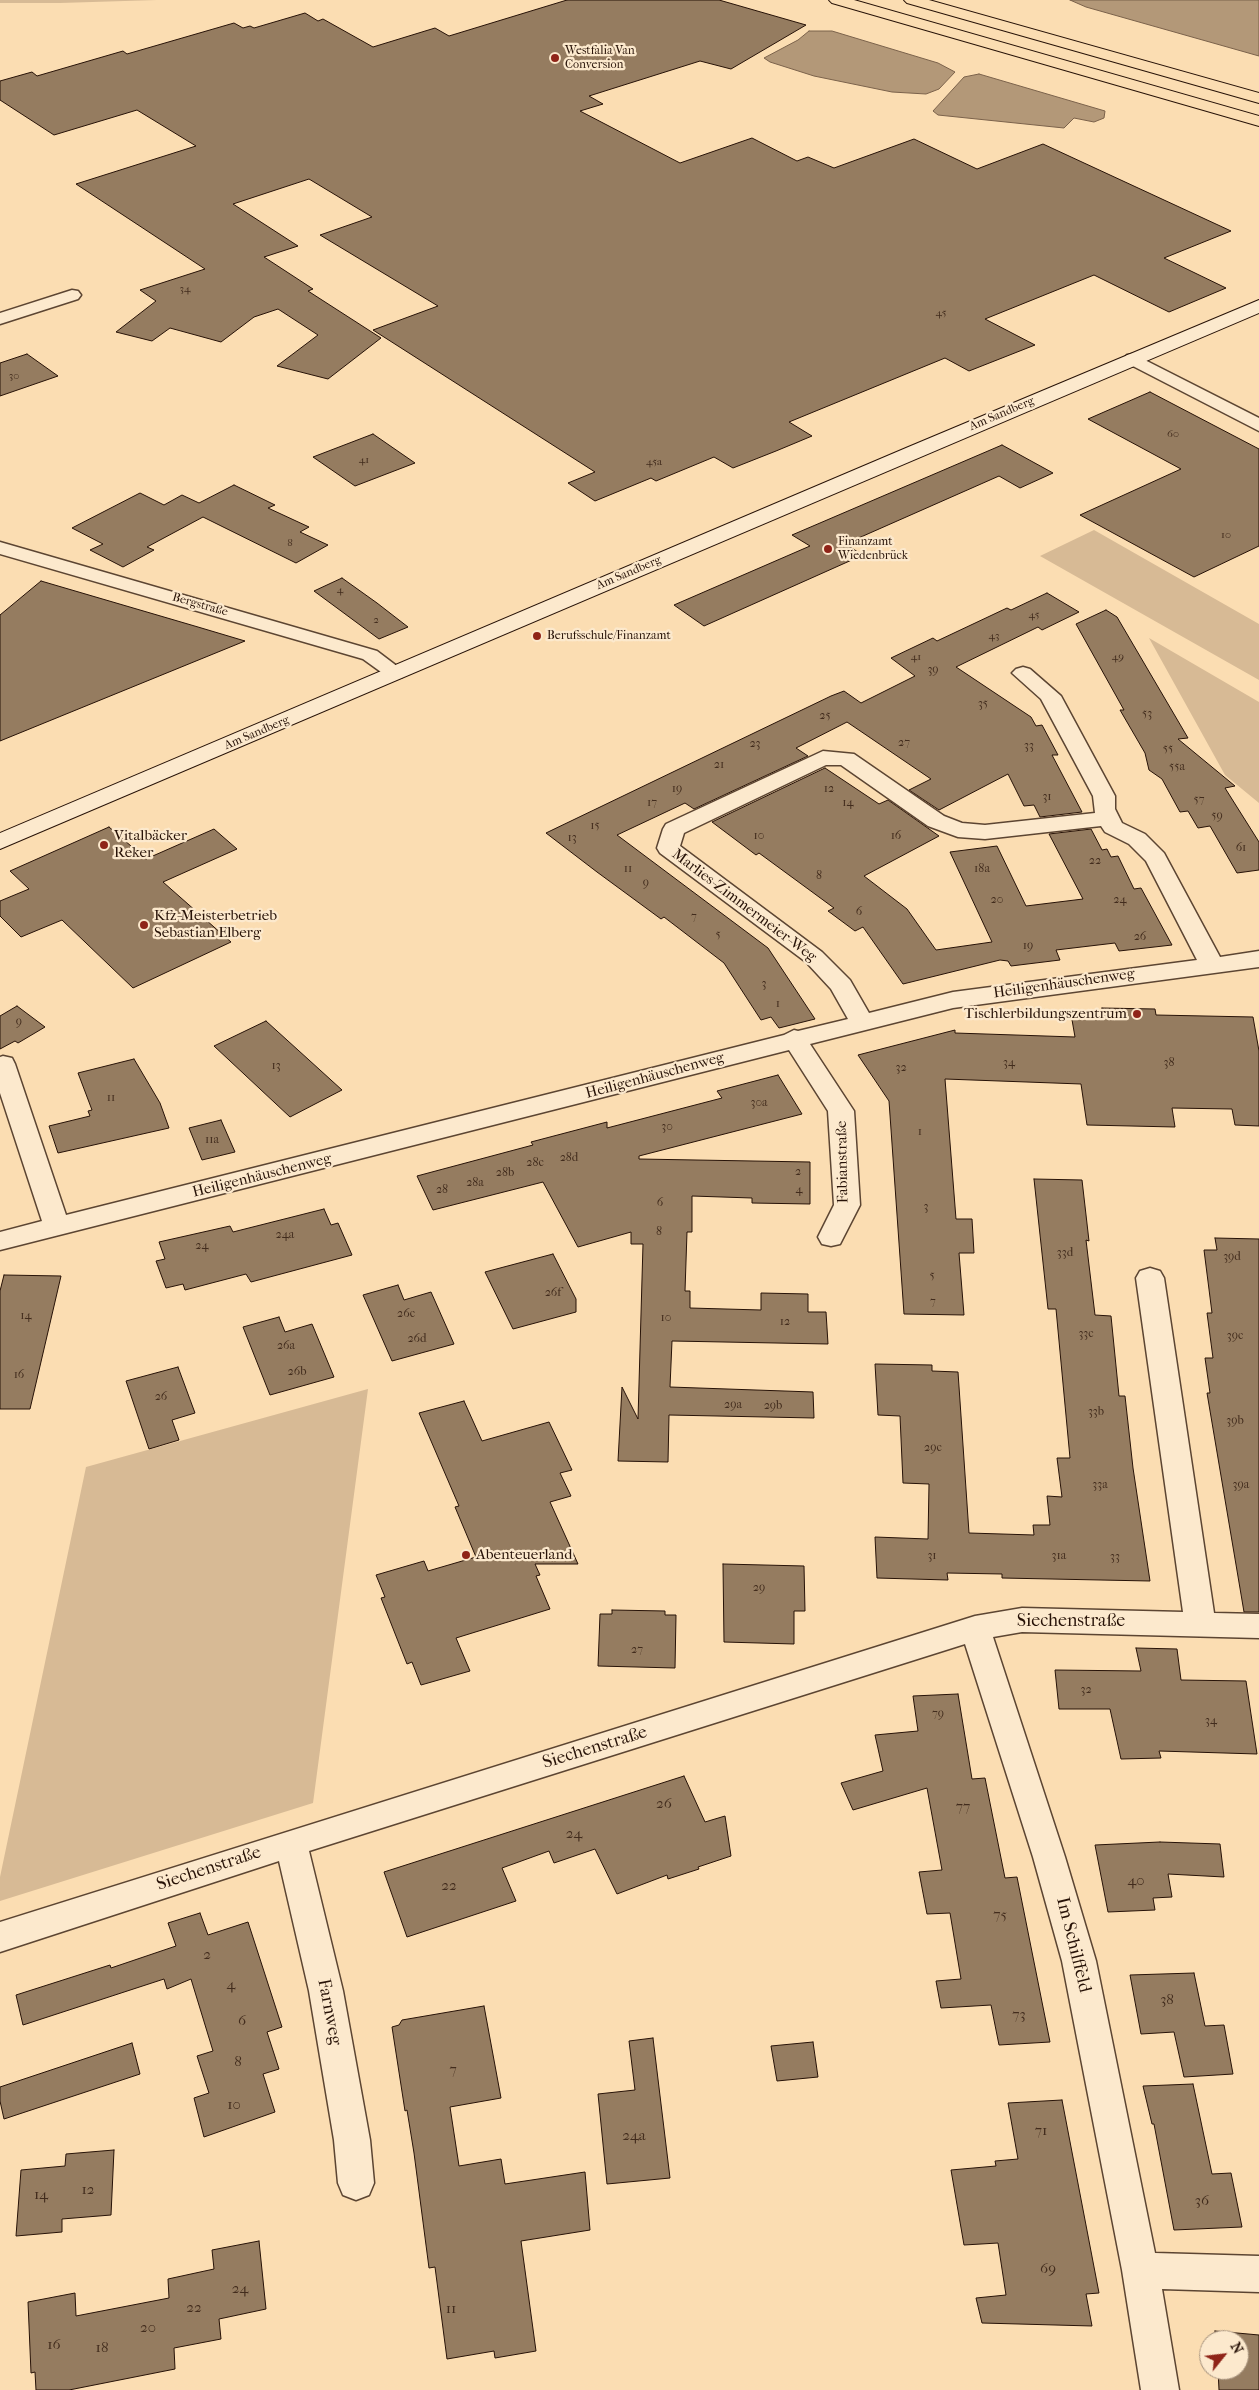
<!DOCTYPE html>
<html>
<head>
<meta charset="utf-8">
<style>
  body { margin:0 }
  #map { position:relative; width:1259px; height:2390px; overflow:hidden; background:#fbddb2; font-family:"IM FELL French Canon",serif }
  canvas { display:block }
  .north { position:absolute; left:1199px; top:2330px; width:50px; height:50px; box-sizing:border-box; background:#fce9cd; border:1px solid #a7937e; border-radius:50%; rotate:61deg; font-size:14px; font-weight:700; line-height:20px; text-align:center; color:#271207 }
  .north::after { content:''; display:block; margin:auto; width:18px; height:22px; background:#8f2418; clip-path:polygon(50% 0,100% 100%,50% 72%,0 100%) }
</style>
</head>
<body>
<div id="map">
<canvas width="1259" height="2390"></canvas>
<div class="north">N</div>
</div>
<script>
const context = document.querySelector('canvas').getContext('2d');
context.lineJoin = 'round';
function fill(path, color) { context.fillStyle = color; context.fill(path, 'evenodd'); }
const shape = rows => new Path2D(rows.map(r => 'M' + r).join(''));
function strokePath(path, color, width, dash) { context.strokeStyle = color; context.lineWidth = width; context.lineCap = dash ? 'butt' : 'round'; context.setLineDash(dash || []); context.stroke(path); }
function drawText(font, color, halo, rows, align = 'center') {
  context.font = font + ' "IM FELL French Canon",serif'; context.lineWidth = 4.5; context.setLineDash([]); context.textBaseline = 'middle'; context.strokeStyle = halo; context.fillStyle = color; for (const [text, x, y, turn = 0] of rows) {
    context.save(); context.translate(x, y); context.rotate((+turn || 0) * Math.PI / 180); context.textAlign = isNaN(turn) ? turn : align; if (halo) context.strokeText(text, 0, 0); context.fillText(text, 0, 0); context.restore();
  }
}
fill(shape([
  [0,0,157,0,60,3,0,3],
  [1094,530,1259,624,1259,680,1040,556],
  [1149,638,1259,702,1259,803,1225,775],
  [368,1389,313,1803,0,1901,0,1877,86,1467]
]), '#d7ba95');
const water = shape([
  [1070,0,1259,0,1259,56,1086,7,1070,0],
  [809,31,832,31,938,63,955,72,939,89,926,94,892,92,814,76,770,62,764,58,798,40,809,31],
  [979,74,1105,111,1104,118,1094,122,1074,118,1064,128,938,115,933,111,964,77,979,74]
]);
fill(water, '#b39878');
strokePath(water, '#7b624b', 1);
const building = shape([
  [567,0,719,0,806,25,731,69,700,61,589,96,603,104,580,111,680,163,752,138,797,161,808,157,834,168,914,139,977,169,1043,144,1231,231,1164,258,1226,288,1169,312,1094,275,985,319,1035,345,969,371,945,358,789,422,812,436,776,451,733,468,714,457,656,481,651,478,595,501,568,483,595,472,373,330,438,306,320,235,372,217,309,179,233,204,298,246,264,257,313,289,308,291,381,338,328,379,277,366,318,335,278,309,254,317,221,342,170,328,152,341,116,332,156,301,140,290,205,269,76,184,196,146,137,110,54,135,0,100,0,81,32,72,37,76,123,51,127,54,234,23,243,28,250,26,254,28,305,13,318,21,323,19,373,47,435,28,449,36,567,0],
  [27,354,58,376,0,396,0,363,27,354],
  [1150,392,1259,449,1259,546,1194,577,1080,515,1181,469,1088,419,1150,392],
  [373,434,415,463,355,486,313,457,373,434],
  [1002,445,1053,473,1020,488,999,476,845,544,863,555,704,626,674,605,810,546,792,535,1002,445],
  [234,485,275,505,268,508,309,527,300,532,328,545,296,563,203,517,147,547,154,550,123,567,90,550,103,544,72,528,140,493,164,505,182,495,199,503,234,485],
  [342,578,377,603,408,627,379,639,314,591,342,578],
  [41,581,198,627,245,641,0,741,0,615,41,581],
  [1047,593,1079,612,1042,630,1038,627,956,667,1031,717,1036,726,1042,725,1058,755,1052,755,1082,812,1040,817,1034,805,1024,806,1008,774,939,810,909,790,931,779,847,722,796,748,808,756,694,809,685,803,617,835,768,948,815,1019,779,1028,771,1017,761,1020,724,963,664,917,661,919,597,872,546,833,831,696,844,691,861,703,915,676,891,658,933,638,937,641,1007,608,1011,610,1047,593],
  [1106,610,1117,617,1188,738,1178,739,1235,786,1225,788,1259,842,1259,870,1237,873,1210,826,1198,828,1188,811,1180,812,1162,779,1149,770,1145,753,1120,710,1124,710,1076,624,1106,610],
  [825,768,879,804,888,800,939,836,864,876,907,909,936,950,992,942,950,852,997,846,1026,906,1083,899,1049,834,1091,829,1102,850,1107,849,1111,857,1118,856,1134,889,1141,888,1172,945,1119,951,1115,943,1056,950,1060,960,1011,966,1008,961,1000,960,903,984,863,927,855,931,828,911,834,908,759,853,756,855,712,822,825,768],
  [109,827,146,859,214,829,237,849,163,882,231,942,133,988,62,920,21,937,0,916,0,901,29,889,10,871,109,827],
  [17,1006,45,1027,18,1043,15,1041,0,1049,0,1016,17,1006],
  [1102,1008,1155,1009,1156,1015,1253,1017,1259,1051,1259,1126,1235,1125,1232,1109,1172,1108,1175,1127,1087,1125,1081,1084,945,1079,956,1219,972,1219,974,1253,959,1253,964,1315,904,1314,889,1101,858,1055,955,1030,955,1033,1075,1037,1071,1014,1103,1015,1102,1008],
  [266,1021,309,1060,342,1090,290,1117,214,1046,266,1021],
  [134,1059,160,1103,169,1128,58,1153,49,1126,90,1116,88,1111,92,1110,78,1073,134,1059],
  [778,1075,802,1114,639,1156,639,1159,810,1162,810,1204,752,1203,752,1198,692,1196,692,1232,687,1232,685,1291,690,1291,690,1308,761,1310,761,1293,808,1294,808,1312,826,1312,828,1344,672,1341,670,1387,813,1392,814,1418,669,1415,668,1462,618,1461,622,1387,638,1419,643,1244,631,1244,631,1232,578,1247,543,1182,433,1210,417,1176,533,1145,531,1142,607,1122,607,1128,722,1098,717,1091,778,1075],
  [221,1120,235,1152,202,1160,189,1128,221,1120],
  [1034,1179,1082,1180,1089,1241,1086,1240,1095,1315,1111,1316,1119,1396,1125,1396,1133,1468,1150,1581,1002,1578,1002,1574,947,1573,948,1580,877,1578,875,1537,928,1539,929,1484,903,1483,900,1416,878,1415,875,1364,932,1365,932,1371,958,1372,969,1533,1034,1535,1033,1525,1050,1525,1047,1496,1062,1497,1057,1458,1070,1458,1056,1309,1048,1309,1034,1179],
  [324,1209,331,1225,338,1223,352,1255,251,1282,246,1274,185,1290,183,1284,166,1288,156,1261,165,1259,159,1242,230,1226,233,1232,324,1209],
  [1215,1238,1259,1239,1259,1612,1244,1612,1207,1393,1210,1393,1205,1358,1213,1358,1207,1313,1212,1313,1204,1250,1217,1250,1215,1238],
  [553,1254,576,1299,576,1312,513,1329,485,1272,553,1254],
  [4,1275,61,1276,30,1409,0,1409,0,1291,4,1275],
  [398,1285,404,1300,431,1292,454,1344,392,1361,363,1295,398,1285],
  [279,1317,285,1332,312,1324,334,1377,270,1395,243,1327,279,1317],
  [178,1367,195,1413,172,1420,179,1440,149,1449,126,1381,178,1367],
  [464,1401,482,1441,549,1422,572,1470,560,1473,571,1496,550,1502,578,1564,535,1564,540,1575,536,1576,550,1609,456,1638,470,1671,421,1685,412,1662,407,1664,381,1598,385,1597,376,1575,424,1561,428,1571,476,1557,455,1507,459,1506,419,1413,464,1401],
  [723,1564,804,1566,805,1611,794,1611,794,1644,724,1642,723,1564],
  [612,1610,665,1611,665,1615,676,1615,675,1668,598,1666,600,1614,612,1614,612,1610],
  [1136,1648,1177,1649,1181,1680,1246,1681,1257,1754,1159,1751,1161,1758,1121,1759,1110,1709,1059,1709,1055,1670,1141,1671,1136,1648],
  [958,1694,972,1779,985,1778,1005,1878,1017,1877,1050,2042,999,2045,991,2005,941,2008,936,1981,961,1979,950,1913,927,1914,919,1872,942,1870,927,1788,853,1810,841,1783,883,1771,875,1735,918,1731,913,1696,958,1694],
  [684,1776,705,1822,725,1816,731,1856,698,1867,699,1869,668,1879,667,1875,617,1894,595,1849,554,1863,549,1851,502,1868,516,1901,407,1937,384,1872,684,1776],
  [1160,1842,1220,1844,1224,1877,1168,1874,1172,1897,1153,1898,1155,1910,1108,1912,1095,1845,1160,1842],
  [200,1913,208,1935,248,1922,282,2027,267,2032,279,2069,263,2074,275,2112,204,2137,194,2098,209,2093,197,2056,213,2051,191,1979,167,1989,164,1979,23,2025,16,1995,110,1965,111,1968,176,1946,168,1923,200,1913],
  [1194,1973,1205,2026,1224,2025,1233,2074,1184,2077,1174,2032,1141,2034,1130,1975,1194,1973],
  [484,2006,501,2098,450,2107,459,2166,501,2159,505,2184,585,2172,590,2230,521,2241,536,2351,495,2358,494,2351,447,2359,435,2267,429,2268,414,2153,407,2110,405,2111,392,2027,399,2025,402,2020,484,2006],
  [653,2038,670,2178,607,2184,598,2094,635,2090,629,2041,653,2038],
  [813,2042,818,2077,777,2081,771,2046,813,2042],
  [132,2043,140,2074,4,2119,0,2101,0,2087,132,2043],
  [1193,2084,1212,2174,1231,2173,1242,2227,1174,2230,1154,2124,1152,2124,1143,2086,1193,2084],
  [1062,2100,1099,2293,1086,2294,1092,2326,982,2323,976,2298,1006,2295,998,2243,964,2245,951,2170,996,2166,995,2161,1018,2159,1008,2103,1062,2100],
  [114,2150,111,2215,62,2219,62,2232,16,2236,21,2170,65,2166,66,2154,114,2150],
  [259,2241,266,2309,219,2319,221,2339,174,2348,175,2369,69,2390,36,2390,35,2372,31,2373,28,2302,75,2293,76,2316,169,2298,168,2279,214,2269,212,2250,259,2241],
  [1215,2331,1259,2335,1259,2390,1219,2390,1218,2370,1239,2370,1239,2340,1216,2340,1215,2331]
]);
fill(building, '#957c60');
strokePath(building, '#271207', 1);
const street = shape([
  [72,290,78,291,81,295,78,299,0,324,0,313,72,290],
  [1133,354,1259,418,1259,431,1127,363,1124,359,1127,355,1133,354],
  [0,542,377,651,406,673,402,677,395,679,388,677,363,659,0,554,0,542],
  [1023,667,1030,669,1061,696,1115,796,1115,809,1122,823,1145,834,1164,853,1220,957,1259,951,1259,967,953,1008,810,1044,854,1111,860,1205,840,1244,831,1246,822,1244,818,1237,834,1205,828,1111,789,1050,0,1250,0,1232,42,1221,0,1093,0,1057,3,1056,12,1058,15,1064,66,1215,784,1035,794,1030,798,1031,848,1019,831,989,806,962,660,853,657,848,663,829,666,824,823,751,854,754,944,816,962,823,985,825,1095,813,1093,796,1041,699,1012,673,1016,669,1023,667],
  [826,765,841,765,928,826,958,837,985,839,1101,826,1105,832,1129,844,1146,861,1197,960,953,992,869,1013,850,980,822,952,680,846,684,833,826,765],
  [1150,1268,1160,1271,1164,1278,1214,1613,1259,1614,1259,1638,1022,1632,993,1637,1065,1857,1096,1961,1155,2253,1259,2256,1259,2292,1162,2289,1179,2390,1141,2390,1122,2270,1062,1961,1033,1857,965,1644,309,1851,343,1991,370,2140,374,2183,369,2195,356,2200,343,2195,338,2183,334,2140,309,1991,279,1861,0,1952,0,1922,975,1616,1022,1608,1183,1612,1136,1278,1140,1271,1150,1268]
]);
const secondary = shape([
  [1259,300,1259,313,0,849,0,833,906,448,1259,300]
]);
const highway = shape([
  [829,0,854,0,1259,116,1259,126,832,3,829,0],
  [904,0,929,0,1259,93,1259,103,907,3,904,0]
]);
strokePath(street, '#5c4532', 3);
strokePath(secondary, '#271207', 2);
strokePath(highway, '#271207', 2);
fill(street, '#fce9cd');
fill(secondary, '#fce9cd');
fill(highway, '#fbddb2');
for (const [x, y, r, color] of [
  [555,58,5,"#8f2418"],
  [828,549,5,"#8f2418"],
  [537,636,5,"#8f2418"],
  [104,845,5,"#8f2418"],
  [144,925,5,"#8f2418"],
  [1137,1014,5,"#8f2418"],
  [466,1555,5,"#8f2418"]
]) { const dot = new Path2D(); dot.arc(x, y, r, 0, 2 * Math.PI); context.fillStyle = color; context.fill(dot); strokePath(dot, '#fce9cd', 2); }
drawText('11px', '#422c1d', null, [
  ["34",185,289],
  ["45",941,313],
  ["30",14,376],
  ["60",1173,434],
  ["41",364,460],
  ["45a",654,462],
  ["10",1226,535],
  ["8",290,543],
  ["4",340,590],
  ["45",1034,615],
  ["2",376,620],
  ["43",994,636],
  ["41",916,657],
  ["49",1118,657]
]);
drawText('12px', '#271207', '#fce9cd', [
  ["Westfalia Van",565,51],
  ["Conversion",565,65],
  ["Finanzamt",838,542],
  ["Wiedenbrück",838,556],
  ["Berufsschule/Finanzamt",547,636]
], 'left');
drawText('12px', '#271207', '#fce9cd', [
  ["Am Sandberg",1002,414,-23],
  ["Am Sandberg",629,573,-23],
  ["Bergstraße",200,605,16],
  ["Am Sandberg",257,733,-23]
]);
drawText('12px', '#422c1d', null, [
  ["39",933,670],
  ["35",983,704],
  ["53",1147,714],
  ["25",825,716],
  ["27",904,743],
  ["23",755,744],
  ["33",1029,746],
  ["55",1168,749],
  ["21",719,765],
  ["55a",1177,767],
  ["19",677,789],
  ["12",829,789],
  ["31",1047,797],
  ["57",1199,800],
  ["17",652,803],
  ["14",848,803],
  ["59",1217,816],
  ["15",595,826],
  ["10",759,836],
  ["16",896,836],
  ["13",572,838],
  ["61",1241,848],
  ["22",1095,861],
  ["11",628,869],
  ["18a",982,869],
  ["8",819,876],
  ["9",646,883],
  ["20",997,900],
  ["24",1120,900],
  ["6",859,912],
  ["7",694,917],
  ["5",718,935],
  ["26",1140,937],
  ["19",1028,946],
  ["3",764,984],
  ["1",778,1004],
  ["9",19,1022],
  ["34",1009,1063],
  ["38",1169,1063],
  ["13",276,1066],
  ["32",901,1068],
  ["11",111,1098],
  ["30a",759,1103],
  ["30",667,1127],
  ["1",920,1132],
  ["11a",212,1140],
  ["28d",569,1158],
  ["28c",535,1163],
  ["2",798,1172],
  ["28b",505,1173],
  ["28a",475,1183],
  ["28",442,1190],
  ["4",799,1190],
  ["6",660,1203],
  ["3",926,1207],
  ["8",659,1232],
  ["24a",285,1235],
  ["24",202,1246],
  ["33d",1065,1253],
  ["39d",1232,1257],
  ["5",932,1276],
  ["26f",553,1293],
  ["7",933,1302],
  ["26c",406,1314],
  ["14",26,1316],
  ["10",666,1318],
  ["12",785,1322],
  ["33c",1086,1334],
  ["39c",1235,1336],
  ["26d",417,1339],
  ["26a",286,1346],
  ["26b",297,1372],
  ["16",19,1375],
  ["26",161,1397],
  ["29a",733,1405],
  ["29b",773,1406],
  ["33b",1096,1412],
  ["39b",1235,1421],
  ["29c",933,1448],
  ["33a",1100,1485],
  ["39a",1241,1485],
  ["31",932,1556],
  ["31a",1059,1556],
  ["33",1115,1557],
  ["29",759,1588],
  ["27",637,1650],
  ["32",1086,1690],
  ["79",938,1714],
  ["34",1211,1721]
]);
drawText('15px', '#271207', '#fce9cd', [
  ["Vitalbäcker",114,836],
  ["Reker",114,853],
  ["Kfz-Meisterbetrieb",154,916],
  ["Sebastian Elberg",154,933],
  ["Tischlerbildungszentrum",1127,1014,"right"],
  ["Abenteuerland",476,1555]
], 'left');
drawText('15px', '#271207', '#fce9cd', [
  ["Marlies-Zimmermeier-Weg",744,906,37],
  ["Heiligenhäuschenweg",1064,984,-8],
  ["Heiligenhäuschenweg",655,1076,-15],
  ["Fabianstraße",843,1162,-91],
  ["Heiligenhäuschenweg",262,1176,-14]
]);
drawText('15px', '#422c1d', null, [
  ["26",664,1804],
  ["77",963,1807],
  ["24",574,1834],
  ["40",1136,1881],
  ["22",449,1886],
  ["75",1000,1915],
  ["2",207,1955],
  ["4",231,1985],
  ["38",1167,2000],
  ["73",1019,2015],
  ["6",242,2021],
  ["8",238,2062],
  ["7",453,2070],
  ["10",234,2105],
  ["71",1041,2131],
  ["24a",634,2136],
  ["12",88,2190],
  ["14",41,2195],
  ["36",1202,2201],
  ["69",1048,2269],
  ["24",240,2289],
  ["22",194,2308],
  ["11",451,2309],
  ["20",148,2328],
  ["16",54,2345],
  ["18",102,2348]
]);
drawText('18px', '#271207', '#fce9cd', [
  ["Siechenstraße",1071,1622],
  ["Siechenstraße",595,1748,-17],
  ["Siechenstraße",209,1869,-18],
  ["Im Schilffeld",1073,1945,76],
  ["Farnweg",329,2012,79]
]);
</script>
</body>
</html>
